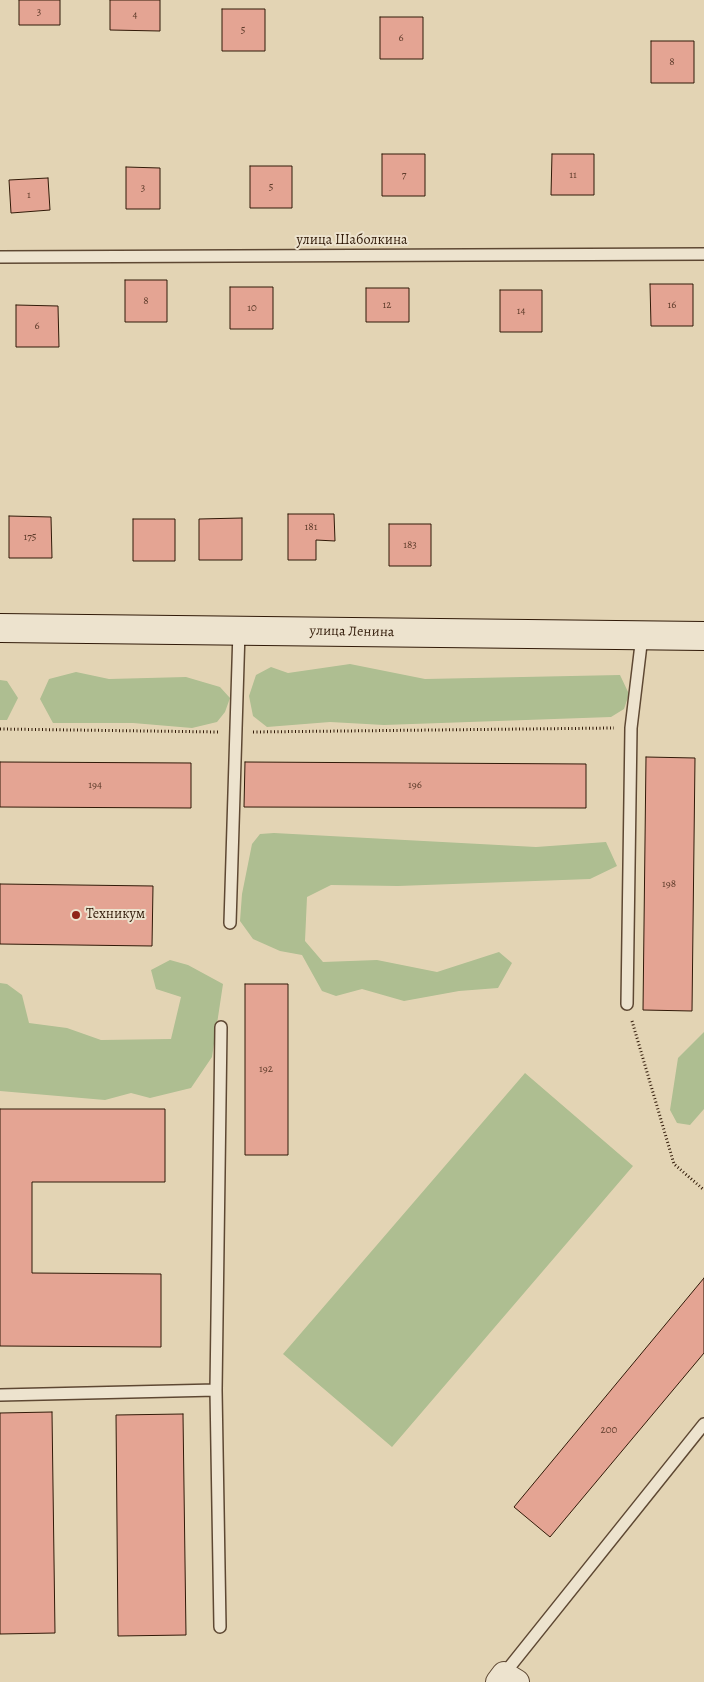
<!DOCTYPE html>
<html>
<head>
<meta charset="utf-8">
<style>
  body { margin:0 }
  canvas { display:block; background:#e3d4b4 }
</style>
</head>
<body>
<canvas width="704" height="1682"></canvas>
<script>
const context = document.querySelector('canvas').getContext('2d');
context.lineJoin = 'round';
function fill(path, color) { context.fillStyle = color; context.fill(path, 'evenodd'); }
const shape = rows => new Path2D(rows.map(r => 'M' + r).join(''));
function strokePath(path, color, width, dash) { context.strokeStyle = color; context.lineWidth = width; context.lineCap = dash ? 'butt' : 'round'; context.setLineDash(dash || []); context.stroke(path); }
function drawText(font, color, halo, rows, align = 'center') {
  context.font = font + ' Alegreya,serif'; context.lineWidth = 4; context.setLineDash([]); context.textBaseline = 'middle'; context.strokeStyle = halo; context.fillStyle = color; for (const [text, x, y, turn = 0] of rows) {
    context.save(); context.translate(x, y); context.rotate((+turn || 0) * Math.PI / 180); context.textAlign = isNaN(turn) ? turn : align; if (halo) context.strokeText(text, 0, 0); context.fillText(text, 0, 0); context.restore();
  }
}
fill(shape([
  [350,664,425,679,620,675,629,694,624,709,611,717,384,725,330,722,267,727,253,716,249,696,256,675,271,667,288,673],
  [76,672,109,679,186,677,220,687,230,698,225,712,217,722,192,728,133,723,53,723,40,699,49,679],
  [0,680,7,681,18,698,7,720,0,720],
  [274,833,536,847,606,842,617,866,590,879,398,886,331,885,307,897,305,941,323,962,377,960,437,972,499,952,512,963,498,988,459,991,404,1001,362,989,336,996,322,991,302,955,280,951,253,939,240,921,242,894,252,844,260,834],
  [170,960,188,965,223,984,212,1057,191,1088,150,1098,131,1093,105,1100,0,1091,0,983,7,984,22,995,29,1023,67,1028,101,1040,171,1039,181,997,156,989,151,970],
  [704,1032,704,1109,690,1125,677,1123,670,1110,678,1058],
  [525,1073,633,1166,392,1447,283,1354]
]), '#aebe91');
const building = shape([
  [19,0,60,0,60,25,19,25,19,0],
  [110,0,160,0,160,31,110,30,110,0],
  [222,9,265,9,265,51,222,51,222,9],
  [380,17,423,17,423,59,380,59,380,17],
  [651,41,694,41,694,83,651,83,651,41],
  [382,154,425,154,425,196,382,196,382,154],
  [552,154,594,154,594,195,551,195,552,154],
  [250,166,292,166,292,208,250,208,250,166],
  [126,167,160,168,160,209,126,209,126,167],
  [48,178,50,210,11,213,9,180,48,178],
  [125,280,167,280,167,322,125,322,125,280],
  [650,284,693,284,693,326,651,326,650,284],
  [230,287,273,287,273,329,230,329,230,287],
  [366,288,409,288,409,322,366,322,366,288],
  [500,290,542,290,542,332,500,332,500,290],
  [16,305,58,306,59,347,16,347,16,305],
  [288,514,334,514,335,541,316,540,316,560,288,560,288,514],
  [9,516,51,517,52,558,9,558,9,516],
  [242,518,242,560,199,560,199,519,242,518],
  [133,519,175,519,175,561,133,561,133,519],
  [389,524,431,524,431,566,389,566,389,524],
  [646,757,695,758,692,1011,643,1010,646,757],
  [0,762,191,763,191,808,0,807,0,762],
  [245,762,586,764,586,808,244,807,245,762],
  [0,884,153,886,152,946,0,944,0,884],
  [245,984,288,984,288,1155,245,1155,245,984],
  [0,1109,165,1109,165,1182,32,1182,32,1273,161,1274,161,1347,0,1346,0,1109],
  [704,1278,704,1353,550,1537,514,1507,704,1278],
  [52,1412,55,1633,0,1634,0,1413,52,1412],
  [183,1414,186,1635,118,1636,116,1415,183,1414]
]);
fill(building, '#e4a493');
strokePath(building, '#311a08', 1);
const lane = shape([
  [0,257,704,254],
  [230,923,239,631],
  [627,1004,631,728,642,636],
  [216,1390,220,1627],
  [0,1395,216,1390,221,1027],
  [504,1674,704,1424]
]);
const street = shape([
  [498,1682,504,1674,517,1682]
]);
const secondary = shape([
  [0,628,704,636]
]);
strokePath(lane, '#5e4833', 14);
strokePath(street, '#5e4833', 26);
strokePath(secondary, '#311a08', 30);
strokePath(shape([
  [0,729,219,732],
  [253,732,614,728],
  [632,1021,674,1164,704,1190]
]), '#311a08', 3, [1, 2.5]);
strokePath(lane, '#ede3ce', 11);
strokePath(street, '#ede3ce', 24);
strokePath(secondary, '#ede3ce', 28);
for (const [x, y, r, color] of [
  [76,915,5,"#8f2418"]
]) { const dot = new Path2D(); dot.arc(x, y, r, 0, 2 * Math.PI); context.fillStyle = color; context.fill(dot); strokePath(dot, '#ede3ce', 2); }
drawText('11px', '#5e3c2b', null, [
  ["3",39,12],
  ["4",135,15],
  ["5",243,30],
  ["6",401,38],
  ["8",672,62],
  ["7",404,175],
  ["11",573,175],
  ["5",271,187],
  ["3",143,188],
  ["1",29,195],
  ["8",146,301],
  ["12",387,305],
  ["16",672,305],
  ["10",252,308],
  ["14",521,311],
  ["6",37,326],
  ["181",311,527],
  ["175",30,537],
  ["183",410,545],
  ["194",95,785],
  ["196",415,785],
  ["198",669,884],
  ["192",266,1069],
  ["200",609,1430]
]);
drawText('14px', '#311a08', '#ede3ce', [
  ["улица Шаболкина",352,241],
  ["улица Ленина",352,632,1]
]);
drawText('14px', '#311a08', '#ede3ce', [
  ["Техникум",86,915]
], 'left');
</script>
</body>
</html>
